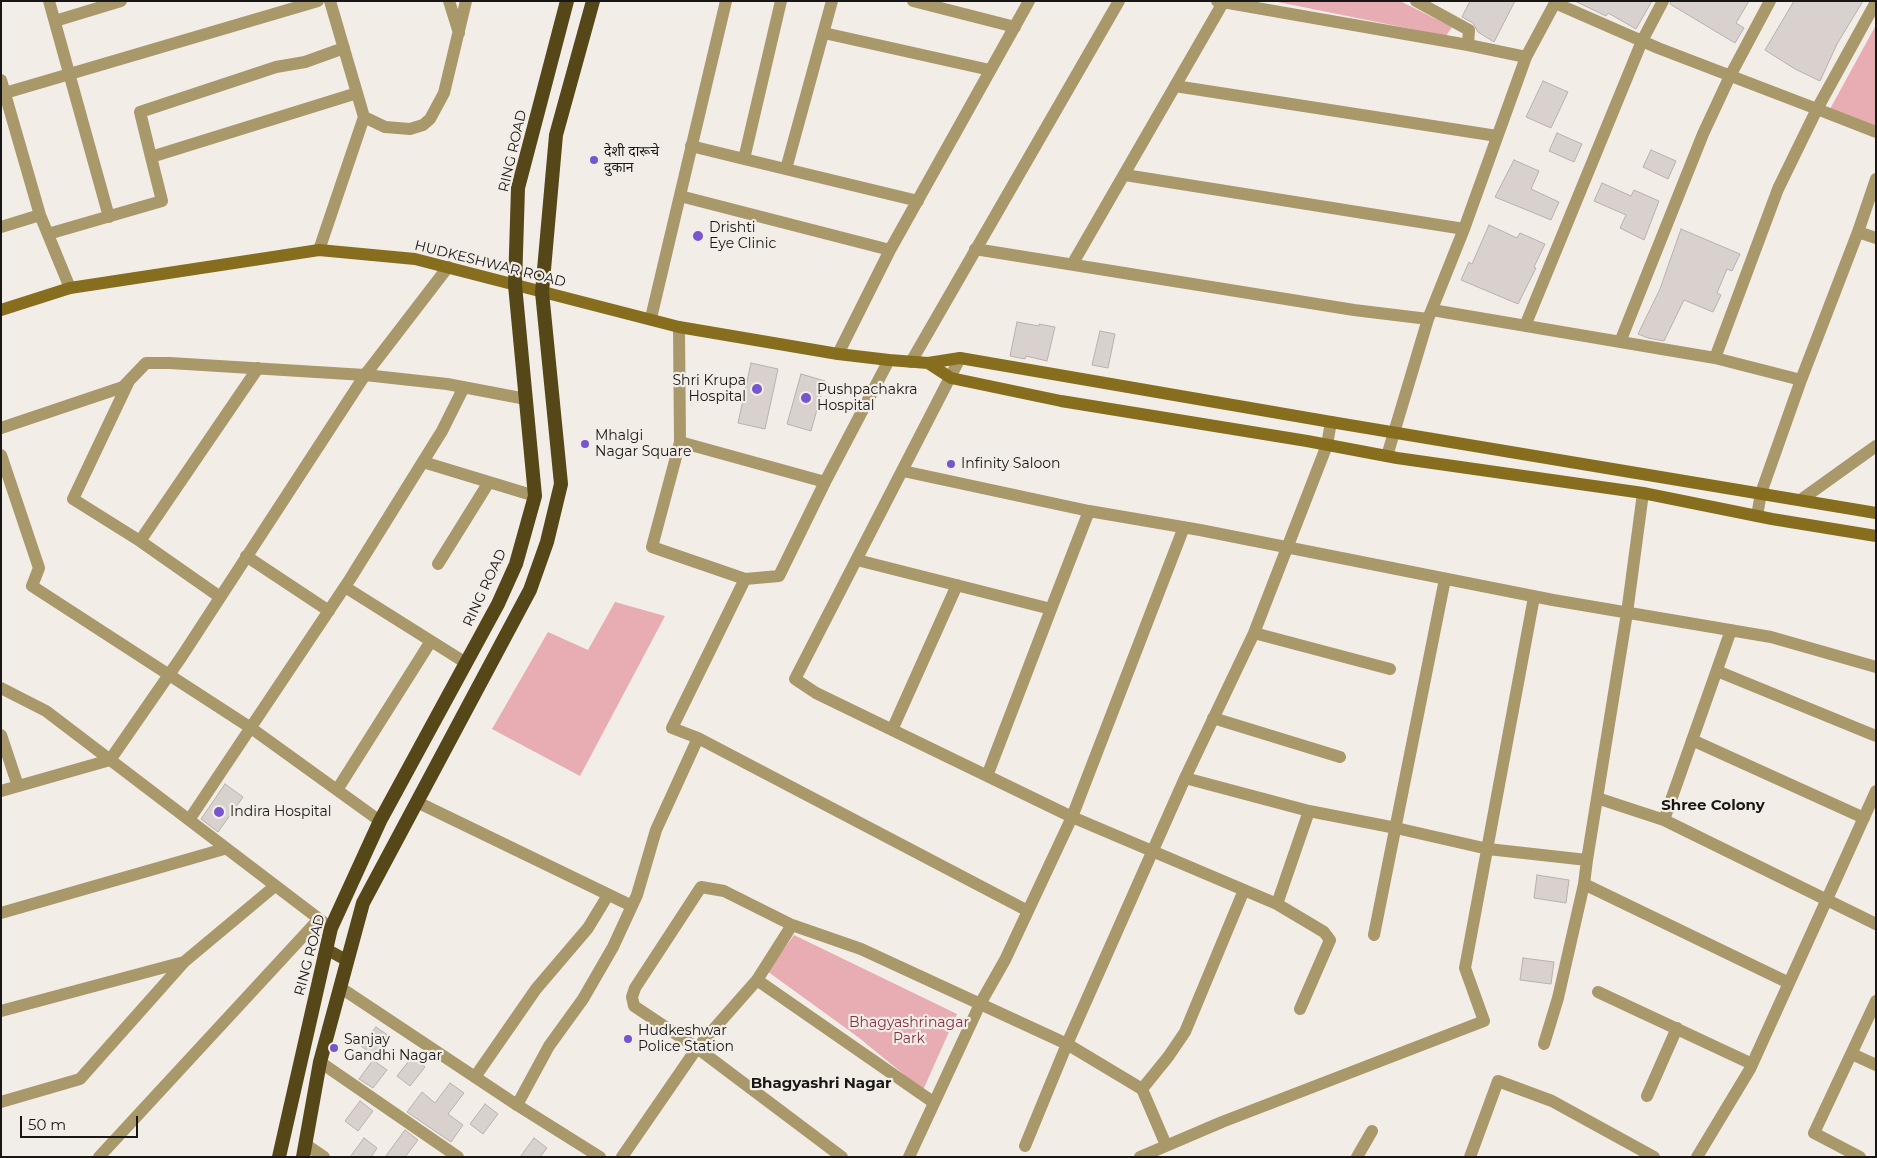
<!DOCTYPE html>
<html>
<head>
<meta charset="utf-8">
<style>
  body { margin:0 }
  #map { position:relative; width:1877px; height:1158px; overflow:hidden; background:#f3ede8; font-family:Montserrat,sans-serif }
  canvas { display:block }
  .frame { position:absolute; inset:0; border:2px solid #191715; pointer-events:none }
  .scale { position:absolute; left:20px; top:1116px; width:118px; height:22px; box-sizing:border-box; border:2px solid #191715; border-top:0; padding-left:6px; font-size:15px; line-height:18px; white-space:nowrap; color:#191715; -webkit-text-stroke:4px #f3ede8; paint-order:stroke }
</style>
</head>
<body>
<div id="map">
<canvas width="1877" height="1158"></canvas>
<div class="frame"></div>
<div class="scale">50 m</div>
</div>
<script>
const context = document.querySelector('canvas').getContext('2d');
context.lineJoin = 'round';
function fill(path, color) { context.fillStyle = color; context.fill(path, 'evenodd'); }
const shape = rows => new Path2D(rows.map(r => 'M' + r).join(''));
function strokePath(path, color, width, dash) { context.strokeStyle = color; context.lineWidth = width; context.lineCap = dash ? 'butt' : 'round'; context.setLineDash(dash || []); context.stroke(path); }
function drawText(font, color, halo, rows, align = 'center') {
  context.font = font + ' Montserrat,"Noto Sans Devanagari",sans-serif'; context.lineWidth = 4.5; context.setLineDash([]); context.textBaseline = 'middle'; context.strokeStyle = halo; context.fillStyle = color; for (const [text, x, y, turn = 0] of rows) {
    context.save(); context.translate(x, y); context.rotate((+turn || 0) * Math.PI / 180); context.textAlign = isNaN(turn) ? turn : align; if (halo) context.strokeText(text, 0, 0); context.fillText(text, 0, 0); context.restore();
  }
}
fill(shape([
  [1273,1,1400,1,1452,27,1446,36],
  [1876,25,1876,126,1830,109],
  [615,602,665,616,580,776,492,729,548,632,588,650],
  [794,935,957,1014,923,1090,858,1037,767,971]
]), '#e8acb3');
const building = shape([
  [1470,1,1515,1,1494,42,1478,32,1473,23,1462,17,1470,1],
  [1575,1,1652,1,1636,29,1608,13,1606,16,1575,1],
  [1671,1,1749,1,1736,23,1744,28,1735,43,1670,4,1671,1],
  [1794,1,1863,1,1837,44,1820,81,1795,69,1765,50,1794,1],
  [1543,81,1568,92,1551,128,1526,117,1543,81],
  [1557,133,1582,144,1574,162,1549,151,1557,133],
  [1651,150,1676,161,1668,179,1643,167,1651,150],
  [1514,160,1539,171,1531,189,1559,202,1551,220,1495,197,1514,160],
  [1602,183,1631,196,1634,190,1659,201,1644,240,1620,228,1626,215,1594,201,1602,183],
  [1489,225,1517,238,1520,233,1545,244,1534,267,1536,268,1518,304,1461,280,1469,262,1472,264,1489,225],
  [1681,229,1740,254,1732,271,1727,269,1717,293,1721,295,1713,312,1684,300,1664,341,1648,338,1638,334,1660,289,1681,229],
  [1017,322,1039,326,1039,324,1055,327,1047,361,1026,356,1025,359,1010,356,1017,322],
  [1100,331,1115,334,1108,368,1092,365,1100,331],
  [751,363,778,369,765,429,738,423,751,363],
  [801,374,825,381,811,431,787,424,801,374],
  [225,784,243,797,218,832,201,819,225,784],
  [1537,875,1569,880,1566,903,1534,898,1537,875],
  [1523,958,1554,962,1551,984,1520,980,1523,958],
  [376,1027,389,1036,374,1056,361,1046,376,1027],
  [412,1057,425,1067,410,1086,397,1076,412,1057],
  [373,1060,387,1070,373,1088,359,1079,373,1060],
  [450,1083,464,1093,448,1114,463,1125,451,1142,407,1112,422,1092,435,1103,450,1083],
  [360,1101,373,1111,358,1131,345,1121,360,1101],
  [485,1104,498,1114,483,1134,470,1124,485,1104],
  [405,1130,418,1140,405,1157,385,1157,405,1130],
  [364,1138,377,1148,371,1157,350,1157,364,1138],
  [534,1138,547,1148,540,1157,520,1157,534,1138]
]);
fill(building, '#d8d1ce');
strokePath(building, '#b8b0ae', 1);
strokePath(shape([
  [49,1,109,217],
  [449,1,459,33],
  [913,1,1015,27],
  [1217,1,1468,45,1526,57],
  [1416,1,1469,30,1468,45],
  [1876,2,1817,109,1876,132],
  [1555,3,1658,48,1817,109,1778,189,1715,358],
  [55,21,121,1],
  [824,33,990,70],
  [344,48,305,62,276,67,140,112,151,157,357,93],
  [1,80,40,215,70,288],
  [1175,86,1497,136],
  [5,93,318,1],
  [364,117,385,127,410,129,423,125,430,119,444,93,466,1],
  [691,146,744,159,781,1],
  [744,159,918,201],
  [786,169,832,1],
  [1125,175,1464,229],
  [680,196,890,250],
  [1,227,40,215],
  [1858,232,1876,179],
  [48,234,162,201,151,157],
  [975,249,1354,310,1428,319],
  [319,250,364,117,330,1],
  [1073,263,1224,1],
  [1432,310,1715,358,1801,380],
  [651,318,726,1],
  [1525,326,1642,41,1663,1],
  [679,327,680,442,825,482],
  [1620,342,1703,134,1730,76,1770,1],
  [838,354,890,250,1029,1],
  [960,358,795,679,816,693,1072,817,1277,904,1324,932,1330,940,1300,1009],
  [911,362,1119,1],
  [129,381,73,499,140,541,220,597],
  [1,428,123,387,146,363,170,363,365,375,447,384,526,399],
  [680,442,652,547,745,579],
  [1,455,39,568,32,586,251,728,380,821],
  [1387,456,1428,319,1464,229,1526,57,1556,1],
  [423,462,535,496],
  [903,471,1089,511],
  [1802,499,1876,446],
  [1757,516,1761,493,1801,380,1858,232,1876,238],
  [140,541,258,368],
  [246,556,329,611],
  [857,560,1051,609,1089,511,1200,530,1553,600,1771,637,1876,667],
  [438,564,489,482],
  [345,587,466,663],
  [1254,633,1390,669],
  [1717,671,1876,736],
  [1,688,46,711,331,928],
  [1213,718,1340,757],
  [892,730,957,585],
  [1,735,18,786],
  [698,738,1028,911],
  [1692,740,1864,818],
  [987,776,1051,609],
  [1185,778,1309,811,1277,904],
  [337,790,431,641],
  [1,791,110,760,182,656,365,375,448,267],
  [1597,798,1664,820,1876,924],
  [417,802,632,906],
  [1309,811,1396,828,1488,849,1587,860,1627,613,1643,493],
  [189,820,350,579,442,431,464,387],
  [1664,820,1731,630],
  [1584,884,1789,983],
  [1,913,224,849],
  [792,925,724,891,701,887,635,988,632,997,634,1006,697,1048,842,1157],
  [1374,935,1445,579],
  [757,980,933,1102],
  [1598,992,1752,1064],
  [1,1011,184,962,275,886],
  [1544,1044,1558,998,1584,884,1587,860],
  [1852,1054,1876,1065],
  [320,1062,458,1157],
  [475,1077,536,989,588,928,608,895],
  [1142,1089,1168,1057,1185,1032,1244,890],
  [1647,1096,1677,1028],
  [1,1102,80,1079,184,962],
  [517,1105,549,1046,583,999,613,947,637,895,656,830,698,738,672,728,745,579,779,576,825,482,889,360],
  [305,1144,324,1157],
  [1025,1146,1067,1044,1142,1089,1166,1145],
  [99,1157,319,919],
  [622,1157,697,1048,757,980,792,925,861,949,1067,1044,1185,778,1254,633,1327,445,1331,422],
  [909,1157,980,1004,1005,960,1072,817,1184,527],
  [1140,1157,1222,1122,1484,1021,1465,968,1534,597],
  [1357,1157,1372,1131],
  [1470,1157,1498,1081,1552,1101,1654,1157],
  [1697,1157,1750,1069,1876,791],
  [1860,1157,1814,1133,1876,1001]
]), '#a9986a', 12);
strokePath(shape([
  [341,988,517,1105,600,1157]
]), '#a9986a', 12);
strokePath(shape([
  [1,310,70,288,319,250,415,259,679,327,838,354,889,360,928,363,960,358,1331,422,1876,513],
  [928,363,951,378,1061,401,1307,441,1397,458,1643,493,1772,519,1876,536]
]), '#876e1e', 12);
strokePath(shape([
  [326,949,348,961]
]), '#64531d', 12);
strokePath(shape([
  [279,1157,331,928,380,821,498,604,516,564,535,496,515,285,518,188,567,1],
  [303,1157,320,1062,363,903,530,590,547,542,561,484,542,292,556,135,593,1]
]), '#564718', 14);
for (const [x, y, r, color] of [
  [594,160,5,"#7755ce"],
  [698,236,6,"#7755ce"],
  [757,389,6,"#7755ce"],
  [806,398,6,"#7755ce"],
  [585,444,5,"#7755ce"],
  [951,464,5,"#7755ce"],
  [219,812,6,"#7755ce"],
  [628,1039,5,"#7755ce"],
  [334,1048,5,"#7755ce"]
]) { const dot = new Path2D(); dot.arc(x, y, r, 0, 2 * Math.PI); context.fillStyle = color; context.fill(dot); strokePath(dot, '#f3ede8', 2); }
drawText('14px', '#191715', '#f3ede8', [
  ["RING ROAD",513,151,-77],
  ["HUDKESHWAR ROAD",490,264,14],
  ["RING ROAD",485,588,-65],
  ["RING ROAD",310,955,-75]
]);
drawText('14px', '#191715', '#f3ede8', [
  ["देशी दारूचे",604,152],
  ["दुकान",604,168],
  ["Drishti",709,228],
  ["Eye Clinic",709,244],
  ["Shri Krupa",746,381,"right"],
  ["Hospital",746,397,"right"],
  ["Pushpachakra",817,390],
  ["Hospital",817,406],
  ["Mhalgi",595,436],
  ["Nagar Square",595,452],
  ["Infinity Saloon",961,464],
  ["Indira Hospital",230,812],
  ["Hudkeshwar",638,1031],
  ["Police Station",638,1047],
  ["Sanjay",344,1040],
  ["Gandhi Nagar",344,1056]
], 'left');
drawText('14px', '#863142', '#f3ede8', [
  ["Bhagyashrinagar",909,1023],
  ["Park",909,1039]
]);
drawText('bold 15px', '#191715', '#f3ede8', [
  ["Shree Colony",1713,806],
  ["Bhagyashri Nagar",821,1084]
]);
</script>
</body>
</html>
